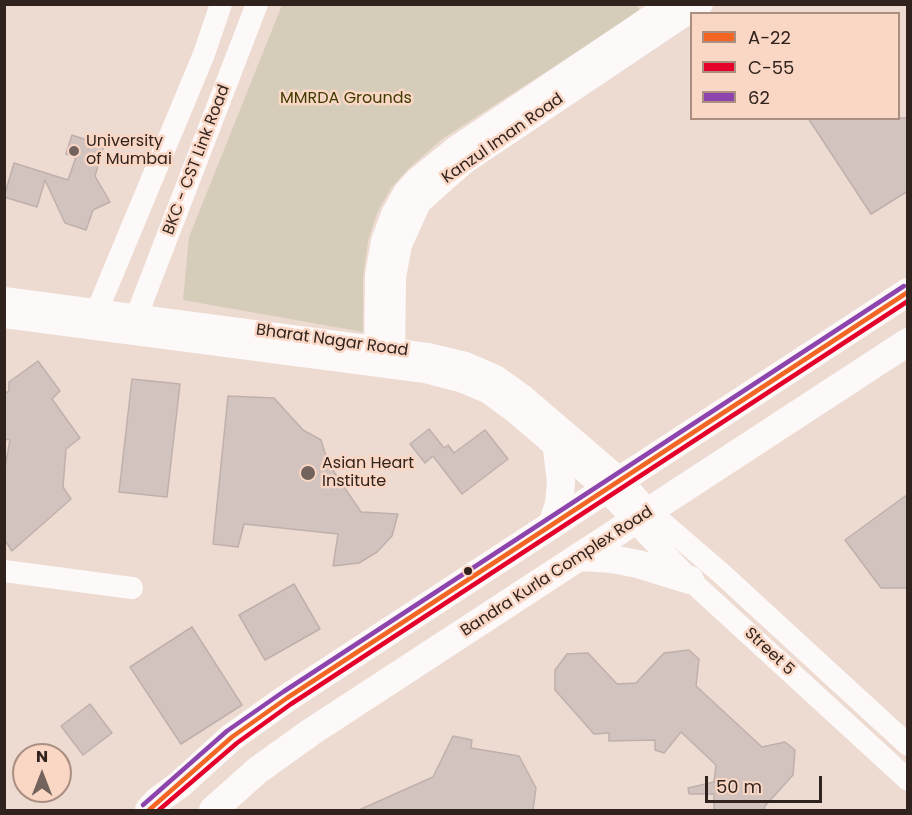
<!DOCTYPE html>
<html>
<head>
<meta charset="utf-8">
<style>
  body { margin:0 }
  #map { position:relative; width:912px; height:815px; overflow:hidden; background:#eddad1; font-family:Poppins,sans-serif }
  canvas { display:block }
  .frame { position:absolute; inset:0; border:6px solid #30231d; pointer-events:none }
  .legend { position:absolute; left:690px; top:12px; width:210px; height:108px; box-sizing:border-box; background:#fad6c4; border:2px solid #a98e81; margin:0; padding:8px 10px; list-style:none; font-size:18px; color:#30231d }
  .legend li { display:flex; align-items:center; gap:12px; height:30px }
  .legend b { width:30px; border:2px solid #a98e81 }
  .north { position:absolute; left:12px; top:743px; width:60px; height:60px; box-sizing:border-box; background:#fad6c4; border:2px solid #a98e81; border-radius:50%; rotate:0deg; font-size:16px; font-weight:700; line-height:24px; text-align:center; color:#30231d }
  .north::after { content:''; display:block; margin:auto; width:21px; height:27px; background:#72635c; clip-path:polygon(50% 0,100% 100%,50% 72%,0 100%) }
  .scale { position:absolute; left:705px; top:776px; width:117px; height:27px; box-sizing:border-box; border:3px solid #30231d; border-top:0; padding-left:8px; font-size:18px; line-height:21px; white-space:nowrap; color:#30231d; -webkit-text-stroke:4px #fad6c4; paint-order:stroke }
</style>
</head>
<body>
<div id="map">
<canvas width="912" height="815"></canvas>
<div class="frame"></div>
<ul class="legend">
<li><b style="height:8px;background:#f26522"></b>A-22</li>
<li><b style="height:8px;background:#e4002b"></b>C-55</li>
<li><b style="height:8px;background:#8e44ad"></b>62</li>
</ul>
<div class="north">N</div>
<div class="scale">50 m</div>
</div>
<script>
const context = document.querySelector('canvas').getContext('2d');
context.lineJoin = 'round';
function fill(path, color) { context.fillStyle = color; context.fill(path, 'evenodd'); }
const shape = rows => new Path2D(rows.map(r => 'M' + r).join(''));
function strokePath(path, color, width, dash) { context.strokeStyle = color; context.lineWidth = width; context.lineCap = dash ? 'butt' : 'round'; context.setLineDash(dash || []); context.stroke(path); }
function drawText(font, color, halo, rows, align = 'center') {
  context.font = font + ' Poppins,sans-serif'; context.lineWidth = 5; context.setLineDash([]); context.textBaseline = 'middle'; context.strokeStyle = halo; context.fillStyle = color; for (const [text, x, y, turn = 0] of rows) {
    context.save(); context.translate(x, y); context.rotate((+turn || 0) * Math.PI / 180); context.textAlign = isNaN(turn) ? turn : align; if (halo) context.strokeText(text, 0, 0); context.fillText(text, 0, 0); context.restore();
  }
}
fill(shape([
  [636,4,640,11,442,139,408,169,391,188,377,213,368,241,363,277,363,332,183,300,189,237,282,5]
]), '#d5cdb9');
const building = shape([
  [808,118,908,118,908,191,871,214,808,118],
  [72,135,104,146,95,176,110,202,93,210,86,230,65,223,45,180,37,207,4,197,14,163,68,180,76,157,66,154,72,135],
  [38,361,60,391,52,399,80,438,66,449,63,487,71,499,12,551,4,539,4,473,10,440,4,439,4,394,9,391,9,382,38,361],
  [132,379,180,384,167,497,119,492,132,379],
  [228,396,274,398,303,430,321,440,328,463,361,512,398,514,392,536,377,552,359,563,333,566,338,534,244,524,238,547,213,544,228,396],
  [429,429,444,448,448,445,454,453,485,430,508,459,462,494,433,456,425,463,410,444,429,429],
  [908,494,908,588,881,588,845,540,908,494],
  [294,584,320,629,265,660,239,615,294,584],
  [192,627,242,705,181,744,130,667,192,627],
  [689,650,699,659,696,686,762,747,785,742,795,750,793,775,765,806,764,810,714,810,714,794,689,794,688,788,714,782,716,765,681,732,664,753,655,750,655,740,609,741,609,733,594,734,555,690,555,670,567,654,588,653,617,684,636,683,664,653,689,650],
  [90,704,112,733,83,755,61,726,90,704],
  [453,736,472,740,471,748,519,756,536,788,533,810,359,810,433,777,453,736]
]);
fill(building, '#d3c3bf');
strokePath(building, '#c0b0ac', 1.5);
strokePath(shape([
  [4,298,428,354,466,363,496,376,524,396,621,479,649,511,722,574,908,745],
  [97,311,204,54,221,4],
  [137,315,257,4],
  [4,317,425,372,460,381,487,392,513,411,605,490,690,580,908,780],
  [375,361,376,275,382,241,392,214,405,191,417,178,454,148,668,4],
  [394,364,395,277,401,245,420,203,465,163,702,4],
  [4,571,132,588]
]), '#fcf9f8', 22);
strokePath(shape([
  [552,525,559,504,561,482,557,449],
  [579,557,612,559,638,564,690,580],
  [149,810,157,801,179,785,232,737,287,698,908,292],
  [213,810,258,770,311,732,908,342]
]), '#fcf9f8', 28);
strokePath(shape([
  [149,810,232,737,287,698,908,292]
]), '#f26522', 4.5);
strokePath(shape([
  [159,810,237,743,291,704,908,301]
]), '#e4002b', 4.5);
strokePath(shape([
  [143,805,227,731,283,692,904,286]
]), '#8e44ad', 4.5);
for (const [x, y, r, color] of [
  [74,151,6,"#72635c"],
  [308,473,8,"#72635c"],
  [468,571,5,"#30231d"]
]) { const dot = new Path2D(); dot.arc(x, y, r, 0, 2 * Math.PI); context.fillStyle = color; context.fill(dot); strokePath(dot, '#fad6c4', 2); }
drawText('16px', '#3d3b01', '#fad6c4', [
  ["MMRDA Grounds",346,99]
]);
drawText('16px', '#30231d', '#fad6c4', [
  ["Kanzul Iman Road",503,139,-35],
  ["BKC - CST Link Road",197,160,-69],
  ["Bharat Nagar Road",332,341,8],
  ["Bandra Kurla Complex Road",557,572,-33],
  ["Street 5",769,652,43]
]);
drawText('16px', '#30231d', '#fad6c4', [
  ["University",86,142],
  ["of Mumbai",86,160],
  ["Asian Heart",322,464],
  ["Institute",322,482]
], 'left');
</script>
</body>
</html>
